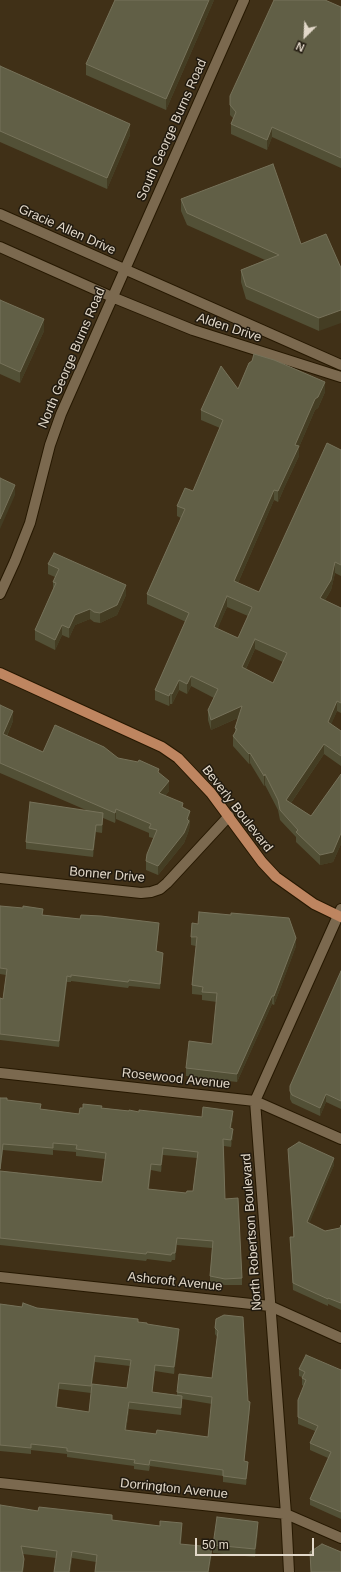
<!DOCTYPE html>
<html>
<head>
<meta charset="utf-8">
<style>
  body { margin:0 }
  #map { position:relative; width:341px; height:1572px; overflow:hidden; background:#403017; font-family:Helvetica,sans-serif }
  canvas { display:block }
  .north { position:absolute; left:285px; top:16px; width:40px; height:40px; -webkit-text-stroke:3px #211a0f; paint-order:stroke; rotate:204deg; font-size:11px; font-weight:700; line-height:16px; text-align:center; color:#e2d8c9 }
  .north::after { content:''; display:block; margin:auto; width:14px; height:18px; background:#e2d8c9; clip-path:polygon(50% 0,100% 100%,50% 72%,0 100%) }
  .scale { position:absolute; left:195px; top:1538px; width:119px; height:18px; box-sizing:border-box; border:2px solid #e2d8c9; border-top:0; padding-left:5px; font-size:12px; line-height:14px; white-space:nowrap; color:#e2d8c9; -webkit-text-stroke:3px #211a0f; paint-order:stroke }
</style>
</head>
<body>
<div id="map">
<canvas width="341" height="1572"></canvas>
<div class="north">N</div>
<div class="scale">50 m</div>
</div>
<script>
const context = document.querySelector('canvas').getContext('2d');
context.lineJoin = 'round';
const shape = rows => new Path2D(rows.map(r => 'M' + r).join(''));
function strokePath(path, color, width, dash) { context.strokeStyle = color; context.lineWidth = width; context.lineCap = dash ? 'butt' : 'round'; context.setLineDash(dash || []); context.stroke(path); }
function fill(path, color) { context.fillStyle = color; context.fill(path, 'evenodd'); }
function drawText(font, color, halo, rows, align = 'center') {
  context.font = font + ' Helvetica,sans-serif'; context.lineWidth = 3; context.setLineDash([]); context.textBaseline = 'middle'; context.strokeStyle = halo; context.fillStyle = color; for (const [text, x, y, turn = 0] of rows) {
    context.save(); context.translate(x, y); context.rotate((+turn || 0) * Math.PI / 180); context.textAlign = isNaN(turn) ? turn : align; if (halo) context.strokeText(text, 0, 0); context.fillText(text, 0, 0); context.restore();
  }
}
const minor = shape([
  [0,214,341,365],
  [0,247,112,297,193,330,341,377],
  [0,594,15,561,30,523,50,445,61,414,244,0],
  [0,878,141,893,151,892,160,889,167,883,229,816],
  [0,1073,255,1101,341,1139],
  [0,1277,270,1306,341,1338],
  [0,1483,286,1514,341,1538],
  [289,1572,286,1514,255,1101,341,909]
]);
const major = shape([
  [0,673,162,747,178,758,211,793,262,862,276,877,314,904,341,917]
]);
strokePath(minor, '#261801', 12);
strokePath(major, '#261801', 12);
strokePath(minor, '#7b694f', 10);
strokePath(major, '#be8560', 10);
fill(shape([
  [214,0,166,110,86,75,86,64],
  [341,7,341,168,272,137,267,150,231,134,231,124,233,118,230,115,230,105],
  [0,66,130,135,107,189,0,142],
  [181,199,301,244,326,234,319,331,246,299,241,282,241,270,265,260,187,225,181,211],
  [0,300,44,331,20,383,0,374],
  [238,389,325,392,318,408,315,410,299,447,299,456,285,486,278,502,274,500,238,583,259,592,341,450,341,576,335,573,331,590,325,600,341,608,341,713,337,711,331,724,341,731,341,766,324,754,291,803,311,816,341,774,341,844,333,862,320,865,296,842,296,837,280,820,278,810,265,785,264,786,250,763,249,764,233,746,233,736,235,733,235,728,238,718,211,730,208,720,208,710,214,698,191,686,187,694,179,690,172,704,170,704,169,706,155,700,155,690,186,622,147,604,147,594,181,518,177,516,177,506,193,491,220,428,201,420,201,410],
  [227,607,248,616,238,638,217,629],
  [255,649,283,662,273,683,246,669],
  [48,564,126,595,117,615,100,623,94,622,90,619,75,625,69,638,62,635,55,650,35,640,35,630,53,589,53,582,55,577,48,574],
  [0,705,13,721,7,736,43,752,118,758,159,773,169,791,165,796,183,808,190,820,189,830,184,843,158,875,146,870,146,861,153,838,149,837,149,833,116,819,115,823,103,818,102,833,96,832,93,857,26,849,26,842,86,810,0,773],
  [0,906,43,915,159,929,156,952,163,958,160,989,129,986,128,988,71,981,71,982,67,982,59,1047,0,1040,0,998,3,999,6,975,0,974],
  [191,937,296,946,274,1005,272,1004,237,1082,186,1076,186,1068,212,1044,217,1002,202,1000,202,995,192,994,192,985,196,946,191,945],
  [341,971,341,1109,326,1102,320,1116,292,1103,290,1099,290,1086],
  [0,1098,41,1109,79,1114,102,1108,139,1112,202,1117,233,1118,231,1128,233,1136,231,1147,224,1146,225,1199,242,1278,242,1285,225,1285,210,1283,210,1276,212,1248,177,1245,175,1260,172,1260,171,1262,147,1259,146,1261,0,1245],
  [3,1150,53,1155,53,1150,76,1152,76,1156,105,1159,102,1182,0,1171],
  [163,1155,197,1158,193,1191,186,1193,149,1189,151,1170,161,1172],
  [288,1149,334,1165,309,1223,325,1231,340,1228,341,1225,341,1310,328,1304,328,1306,293,1290,290,1237,293,1237,293,1228],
  [0,1304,138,1322,179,1335,174,1374,155,1371,152,1392,177,1395,177,1392,212,1378,217,1337,215,1334,215,1328,216,1319,248,1401,250,1408,244,1461,248,1468,246,1485,223,1482,223,1476,150,1466,149,1471,134,1469,134,1466,67,1457,67,1454,31,1450,31,1454,0,1451],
  [95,1362,130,1366,127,1388,92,1384],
  [59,1389,91,1393,89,1412,57,1407],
  [182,1399,212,1404,208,1437,156,1434,126,1431,129,1409,181,1415],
  [299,1369,341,1370,341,1519,310,1505,310,1499,328,1458,310,1450,310,1443,315,1431,298,1424,298,1400,304,1386,302,1385,302,1377,299,1376],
  [38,1511,182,1530,181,1544,212,1554,96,1562,72,1558,70,1572,54,1572,56,1558,23,1554,24,1566,23,1572,0,1572],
  [258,1530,255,1557,213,1553,213,1545]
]), '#525036');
fill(shape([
  [209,0,214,0,166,110,166,99],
  [130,124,130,135,107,189,107,178],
  [272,127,272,137,267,150,267,140],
  [341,310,341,323,319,331,319,318],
  [44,319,44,331,20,383,20,372],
  [325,382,325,392,318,408,315,410,299,447,299,456,285,486,278,502,278,491,295,445,315,399],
  [15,485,15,495,0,529,0,519],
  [274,490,274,500,234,592,234,581],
  [335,562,335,573,331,590,320,608,320,598],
  [126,585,126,595,117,615,100,623,100,613],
  [227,596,227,607,214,638,214,627],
  [90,609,90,619,75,625,69,638,69,628,75,615],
  [62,625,62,635,55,650,55,640],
  [255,639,255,649,242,677,242,667],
  [191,676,191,686,187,694,187,684],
  [179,680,179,690,172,704,172,694],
  [170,693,170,704,169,706,169,696],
  [337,701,337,711,328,732,328,722],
  [242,706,242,716,211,730,211,720],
  [13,711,13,721,3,744,3,734],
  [324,744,324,754,286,810,286,800],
  [250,753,250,763,249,764,249,754],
  [265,774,265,785,264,786,264,776],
  [169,781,169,791,159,803,159,793],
  [116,809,116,819,115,823,115,813],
  [190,811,189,830,184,843,158,875,158,866,187,819],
  [103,813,103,820,102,833,102,825],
  [96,825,96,832,93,857,93,850],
  [341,833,341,844,333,862,320,865,320,855],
  [159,923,159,929,156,957,156,951],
  [296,938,296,946,274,1005,274,996],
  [163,953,163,958,160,989,160,984],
  [67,976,67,982,59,1047,59,1041],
  [272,996,272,1004,237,1082,237,1074],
  [326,1094,326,1102,320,1116,320,1108],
  [233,1111,233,1118,230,1135,230,1128],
  [233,1129,233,1136,231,1147,231,1140],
  [3,1144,3,1150,0,1176,0,1169],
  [163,1148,163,1155,161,1172,161,1165],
  [334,1158,334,1165,307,1229,307,1222],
  [151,1164,151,1170,148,1196,148,1189],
  [177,1238,177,1245,175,1260,175,1253],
  [179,1329,179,1335,174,1374,174,1367],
  [95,1356,95,1362,91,1393,91,1386],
  [155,1365,155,1371,152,1398,152,1392],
  [59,1383,59,1389,56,1414,56,1407],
  [182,1396,182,1402,181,1415,181,1408],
  [129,1402,129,1409,125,1437,125,1430],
  [250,1402,250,1408,244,1467,244,1461],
  [248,1462,248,1468,246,1485,246,1479],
  [258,1522,258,1530,255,1557,255,1549],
  [182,1523,182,1530,180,1551,180,1544],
  [212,1547,212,1554,209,1572,208,1572],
  [72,1551,72,1558,70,1572,69,1572]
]), '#443d23');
const building = shape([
  [115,0,209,0,166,99,86,64,115,0],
  [274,0,325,0,341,7,341,158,272,127,267,140,231,124,236,112,230,105,230,96,274,0],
  [0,66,130,124,107,178,0,131,0,66],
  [273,164,301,244,326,234,341,268,341,310,319,318,246,286,241,270,279,255,187,213,181,199,273,164],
  [0,300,44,319,20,372,0,363,0,300],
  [254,354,274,360,325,382,318,397,315,399,295,445,299,446,278,491,274,490,234,581,259,592,327,443,341,450,341,565,335,562,331,580,320,598,341,608,341,703,337,701,328,722,341,731,341,756,324,744,286,800,311,816,341,774,341,833,333,852,320,855,296,832,298,830,280,810,278,800,265,774,264,776,250,753,249,754,233,736,237,729,235,728,242,706,211,720,208,710,218,689,191,676,187,684,179,680,172,694,170,693,169,696,155,690,189,613,147,594,185,509,177,506,185,488,193,491,223,420,201,410,221,366,238,389,249,363,252,361,254,354],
  [227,596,252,607,238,638,214,627,227,596],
  [255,639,287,653,273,683,242,667,255,639],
  [0,478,15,485,0,519,0,478],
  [54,553,126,585,117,605,100,613,94,612,90,609,75,615,69,628,62,625,55,640,35,630,56,583,53,582,59,569,48,564,54,553],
  [0,705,13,711,3,734,43,752,55,725,104,747,118,758,138,762,139,760,159,769,158,772,169,781,159,793,183,803,182,807,190,811,187,819,189,821,184,833,158,866,146,861,147,854,157,830,149,828,151,824,116,809,115,813,0,763,0,705],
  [30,802,103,813,102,825,96,825,93,850,26,842,30,802],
  [0,906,23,908,23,906,43,909,42,915,80,919,81,915,101,916,159,923,156,951,163,953,160,984,129,980,128,982,71,975,71,977,67,976,59,1041,0,1034,0,998,3,999,7,969,0,968,0,906],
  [199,912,231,915,231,913,289,918,296,938,274,996,272,996,237,1074,186,1068,189,1041,212,1044,217,993,202,992,203,987,192,985,197,937,191,937,192,923,198,924,199,912],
  [341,971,341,1101,326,1094,320,1108,292,1095,290,1091,290,1086,341,971],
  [0,1098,7,1098,7,1100,41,1104,40,1109,79,1114,80,1108,83,1108,83,1104,102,1106,101,1108,129,1111,129,1110,139,1112,139,1110,202,1117,203,1107,233,1111,230,1128,233,1129,231,1140,223,1139,225,1199,238,1198,242,1278,225,1279,210,1276,213,1241,177,1238,175,1253,172,1253,171,1255,147,1252,146,1254,0,1238,0,1171,102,1182,106,1153,76,1149,77,1145,53,1143,53,1148,3,1144,0,1169,0,1098],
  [163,1148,198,1152,193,1191,187,1191,186,1193,148,1189,151,1164,161,1165,163,1148],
  [299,1142,334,1158,307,1222,325,1231,340,1228,341,1225,341,1303,328,1298,328,1299,293,1283,290,1237,294,1237,293,1221,288,1149,299,1142],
  [23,1303,37,1308,138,1319,138,1322,147,1323,147,1324,179,1329,174,1367,155,1365,152,1392,182,1396,181,1408,129,1402,125,1430,156,1434,157,1430,208,1437,212,1397,177,1392,179,1374,212,1378,218,1331,215,1328,216,1319,224,1315,243,1317,248,1401,250,1402,244,1461,248,1462,246,1479,223,1476,223,1470,150,1460,149,1465,134,1463,135,1460,67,1451,67,1448,31,1444,31,1448,0,1445,0,1304,22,1307,23,1303],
  [95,1356,131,1360,127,1388,92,1384,89,1412,56,1407,59,1383,91,1386,95,1356],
  [306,1355,341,1370,341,1512,310,1499,331,1452,310,1443,318,1426,298,1417,298,1400,306,1380,302,1378,305,1372,299,1369,306,1355],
  [0,1505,38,1511,39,1507,112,1515,112,1520,160,1526,160,1521,182,1523,180,1544,212,1547,208,1572,95,1572,97,1555,72,1551,69,1572,54,1572,57,1551,21,1546,24,1559,22,1572,0,1572,0,1505],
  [217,1517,258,1522,255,1549,213,1545,217,1517],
  [322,1544,341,1552,341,1572,311,1572,310,1552,322,1544]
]);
fill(building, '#615f46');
strokePath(building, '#76725a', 1);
drawText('13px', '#e2d8c9', '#211a0f', [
  ["South George Burns Road",172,130,-66],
  ["Gracie Allen Drive",67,230,24],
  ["Alden Drive",229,328,18],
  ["North George Burns Road",72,358,-67],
  ["Beverly Boulevard",237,809,52],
  ["Bonner Drive",107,875,5],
  ["Rosewood Avenue",176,1079,6],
  ["North Robertson Boulevard",252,1232,-94],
  ["Ashcroft Avenue",175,1282,6],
  ["Dorrington Avenue",174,1489,6]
]);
</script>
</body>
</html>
